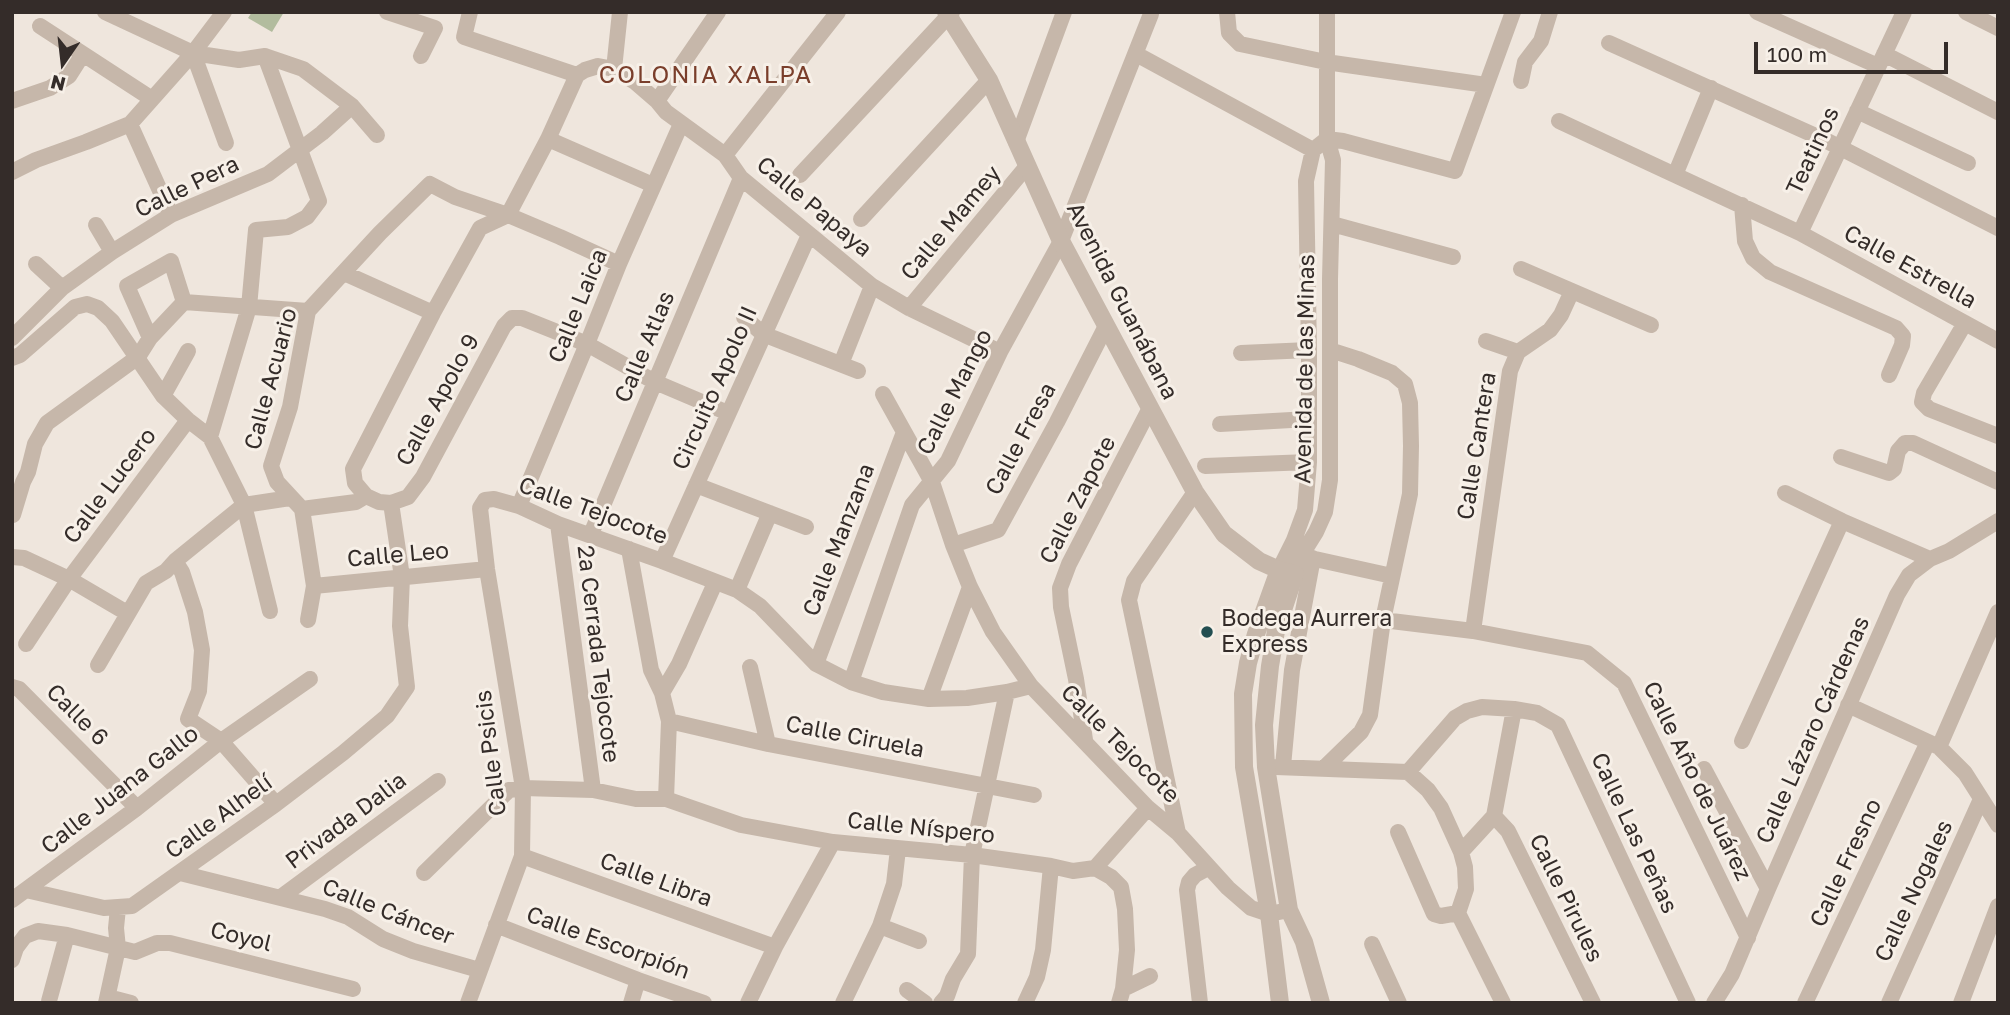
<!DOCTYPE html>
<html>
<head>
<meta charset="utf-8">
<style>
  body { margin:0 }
  #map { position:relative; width:2010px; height:1015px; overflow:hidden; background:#efe6dd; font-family:"Golos Text",sans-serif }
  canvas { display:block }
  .frame { position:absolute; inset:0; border:14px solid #342c29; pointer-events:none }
  .north { position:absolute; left:28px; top:28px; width:70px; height:70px; -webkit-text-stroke:5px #f7f0e8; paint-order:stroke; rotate:194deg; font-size:19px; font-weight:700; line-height:28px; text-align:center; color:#342c29 }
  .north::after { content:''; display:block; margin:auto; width:24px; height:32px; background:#342c29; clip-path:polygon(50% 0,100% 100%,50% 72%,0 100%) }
  .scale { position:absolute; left:1754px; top:42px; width:194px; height:32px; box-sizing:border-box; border:4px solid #342c29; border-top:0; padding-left:9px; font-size:21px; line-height:24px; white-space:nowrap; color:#342c29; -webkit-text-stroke:5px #f7f0e8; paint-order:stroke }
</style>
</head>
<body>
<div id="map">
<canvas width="2010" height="1015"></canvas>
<div class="frame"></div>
<div class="north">N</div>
<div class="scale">100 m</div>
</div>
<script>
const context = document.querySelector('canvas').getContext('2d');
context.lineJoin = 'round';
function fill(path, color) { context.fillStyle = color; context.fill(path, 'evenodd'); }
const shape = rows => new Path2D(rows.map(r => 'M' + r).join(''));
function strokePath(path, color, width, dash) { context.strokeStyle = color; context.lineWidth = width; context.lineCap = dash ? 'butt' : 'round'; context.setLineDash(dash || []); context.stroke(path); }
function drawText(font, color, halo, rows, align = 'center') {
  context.font = font + ' "Golos Text",sans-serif'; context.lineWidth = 6; context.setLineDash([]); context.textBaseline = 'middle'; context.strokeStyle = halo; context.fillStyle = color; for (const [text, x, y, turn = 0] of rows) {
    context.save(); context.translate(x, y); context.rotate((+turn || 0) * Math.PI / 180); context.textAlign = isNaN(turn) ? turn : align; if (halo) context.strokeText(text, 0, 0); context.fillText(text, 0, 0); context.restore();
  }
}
fill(shape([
  [252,12,284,12,272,32,248,18]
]), '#b2bc9e');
strokePath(shape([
  [105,12,193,53,239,60,265,56,319,201,307,217,288,227,256,230,249,307,210,437],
  [387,12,435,28,421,56],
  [470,12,464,37,577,75],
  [1227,12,1229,33,1240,44,1326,62,1486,85],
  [1757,12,1878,66],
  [1966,12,1998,28],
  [40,26,152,99],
  [1609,43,1827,141,1998,228],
  [193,53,226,143],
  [1136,54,1313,150,1327,139,1343,141,1455,171,1513,12],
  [1884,54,1998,112],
  [265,56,303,69,352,106,377,135],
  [614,69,620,12],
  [577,75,548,139,508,215,480,228,433,313,353,469,355,483,366,496,379,502,391,503,408,497,423,477,504,326,512,318,522,318,587,344,655,382,728,413],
  [577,75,585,70,598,66,614,69,635,82,657,101,666,112,725,155,741,178,872,286,909,308,1000,352],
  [1521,81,1525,62,1541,41,1550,12],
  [12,101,50,88,69,76,83,54],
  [657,101,718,12],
  [1857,111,1968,163],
  [1559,121,1675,175,1711,88],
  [130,124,171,215],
  [548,139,653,185],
  [1016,142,1064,12],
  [725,155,838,12],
  [12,172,36,160,86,142,130,124,193,53,224,12],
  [800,175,952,12],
  [1675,175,1800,233,1998,341],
  [1742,205,1745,241,1753,258,1770,272,1896,328,1903,336,1902,345,1889,375],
  [861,219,989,80],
  [1332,224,1453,257],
  [96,225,112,252],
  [1800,233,1904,12],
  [36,264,62,288],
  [1521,269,1651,325],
  [344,273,433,313],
  [909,308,1027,166],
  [744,317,763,334,858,371],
  [1965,323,1924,393,1922,402,1929,409,1998,436],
  [12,338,62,288,112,252,171,215,268,174,322,133,352,106],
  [150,338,127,286,171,261,184,302],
  [1486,341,1518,352],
  [1241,353,1309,350],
  [12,358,20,355,75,307,87,304,98,308,112,321,163,396,188,420,210,437,244,505,270,611],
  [841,364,872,286],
  [883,394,932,482,953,545,970,587,993,632,1031,686,1148,808,1178,833,1228,888,1251,908,1269,914,1289,910],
  [163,396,188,351],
  [1220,424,1309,419],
  [1841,457,1889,473,1894,469,1898,451,1905,443,1913,443,1998,482],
  [1205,466,1309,462],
  [696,485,806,527],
  [1785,493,1842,521,1930,559],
  [519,506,587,344,619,264,681,124],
  [302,509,356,502,366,496],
  [13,515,23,482,28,472,35,444,47,423,138,357,150,338,184,302,308,311],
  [558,524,593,790],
  [591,534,741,178],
  [953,545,998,530,1057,422,1106,326],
  [629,549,651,670,662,693,669,721,666,799],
  [12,557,24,558,69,579,127,613],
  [1306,557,1392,576],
  [175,561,182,572,195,612,202,650,199,691,188,719,221,741,276,804],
  [662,561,809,235],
  [1279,570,1294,540,1305,510,1309,462,1309,350,1306,181,1313,150],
  [1295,574,1301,556,1316,532,1325,512,1330,480,1330,279,1333,160,1327,139,1327,12],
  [314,586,487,569],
  [737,590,770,513],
  [308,620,314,586,302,509,277,482,271,466,290,407,308,311,380,233,430,184,455,197,508,215,560,237,619,264],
  [1383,620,1473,631,1587,653,1624,683,1748,938],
  [1473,631,1510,371,1518,352,1550,330,1561,315,1572,291],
  [26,644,69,579,188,420],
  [816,664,904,432],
  [98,665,146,583,166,571,175,561,244,505,290,498],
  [750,667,768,744],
  [851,682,912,505,948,461,1000,352,1061,241,1151,14],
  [12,687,19,689,137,808],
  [662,693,679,664,715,583],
  [929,699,970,587],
  [1848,705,1939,747,1965,773,1998,825],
  [669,721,768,744,1034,795],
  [1085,740,1076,679,1061,607,1060,588,1069,564,1150,408],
  [1742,741,1842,521],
  [1939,747,1998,612],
  [1283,766,1292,670,1313,558],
  [1276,767,1408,772],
  [1323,769,1361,732,1370,715,1383,620,1410,494,1411,446,1410,403,1405,384,1392,373,1358,359,1330,350],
  [1704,769,1768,889],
  [1408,772,1455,718,1467,711,1482,707,1514,709,1537,713,1558,725,1688,1003],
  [1408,772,1428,790,1441,808,1461,852,1465,867,1466,889,1458,913,1503,1003],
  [1494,816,1508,831,1593,1003],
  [1398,832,1434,914,1441,916,1458,913],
  [1178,833,1129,600,1134,581,1195,492],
  [1461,852,1494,816,1514,709],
  [522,856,775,947],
  [1095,868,1111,877,1121,887,1125,909,1127,950,1123,989,1119,1003],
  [180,873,325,909,348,917,383,939,413,951,479,970],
  [424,873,509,790,523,788,593,790,636,799,666,799,741,825,833,842,972,855,1051,866,1073,871,1095,868,1148,808],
  [26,890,104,908,132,906,276,804,343,753,387,716,407,687,400,626,402,577,391,503],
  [281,897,438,781],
  [12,900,137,808,221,741,310,679],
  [496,925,638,980,704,1003],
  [880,926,919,941],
  [1372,944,1399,1003],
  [12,960,16,948,25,936,38,931,67,935,135,952,157,943,170,943,353,989],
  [1123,989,1150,976],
  [907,990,925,1003],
  [108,997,131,1003],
  [49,1001,67,935],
  [106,1003,118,948,116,928,118,908],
  [468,1003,522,856,523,788,487,569,480,508,485,500,494,499,519,506,558,524,662,561,737,590,760,606,816,664,851,682,883,692,929,699,967,698,1007,692,1031,686],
  [631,1003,638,980],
  [748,1003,775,947,833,842],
  [843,1003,880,926,894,884,898,849],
  [941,1003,947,996,953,979,968,954,972,855,1007,692],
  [1025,1003,1037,977,1043,950,1051,866],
  [1200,1003,1187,890,1189,882,1195,875,1208,868],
  [1714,1003,1732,974,1768,889,1897,595,1909,575,1930,559,1949,551,1998,521],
  [1805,1003,1928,742],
  [1889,1003,1981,799],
  [1961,1003,1998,906]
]), '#c6b7aa', 16);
strokePath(shape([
  [946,12,989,80,1061,241,1195,492,1224,534,1259,561,1279,570,1295,574,1276,631,1270,666,1264,725,1266,767,1289,910,1304,942,1321,1003],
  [1279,570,1256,634,1248,663,1243,694,1244,767,1269,914,1280,1003]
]), '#c6b7aa', 18);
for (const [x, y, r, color] of [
  [1207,632,7,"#234e51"]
]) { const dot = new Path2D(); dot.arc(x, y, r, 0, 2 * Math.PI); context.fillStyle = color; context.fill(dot); strokePath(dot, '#f7f0e8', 2.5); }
drawText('23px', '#342c29', '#f7f0e8', [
  ["Teatinos",1813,151,-65],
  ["Calle Pera",187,187,-26],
  ["Calle Papaya",814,207,40],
  ["Calle Mamey",951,223,-50],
  ["Calle Estrella",1910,267,29],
  ["Avenida Guanábana",1122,301,63],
  ["Calle Laica",578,306,-68],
  ["Calle Atlas",645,347,-67],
  ["Avenida de las Minas",1305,369,-89],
  ["Calle Acuario",271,379,-75],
  ["Circuito Apolo II",715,388,-66],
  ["Calle Mango",955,392,-63],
  ["Calle Apolo 9",438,400,-61],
  ["Calle Fresa",1021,439,-62],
  ["Calle Cantera",1477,446,-81],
  ["Calle Lucero",110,486,-53],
  ["Calle Zapote",1078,500,-63],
  ["Calle Tejocote",593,511,20],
  ["Calle Manzana",839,540,-69],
  ["Calle Leo",398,555,-5],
  ["2a Cerrada Tejocote",598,654,83],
  ["Calle 6",77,715,45],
  ["Calle Lázaro Cárdenas",1813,730,-66],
  ["Calle Ciruela",855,737,11],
  ["Calle Tejocote",1120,744,45],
  ["Calle Psicis",491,753,-97],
  ["Calle Año de Juárez",1697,781,64],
  ["Calle Juana Gallo",120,790,-38],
  ["Calle Alhelí",219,817,-36],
  ["Privada Dalia",346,821,-37],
  ["Calle Níspero",921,828,6],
  ["Calle Las Peñas",1634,833,65],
  ["Calle Fresno",1846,863,-65],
  ["Calle Libra",656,880,20],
  ["Calle Nogales",1914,891,-65],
  ["Calle Pirules",1566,898,64],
  ["Calle Cáncer",388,912,22],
  ["Coyol",241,937,14],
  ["Calle Escorpión",608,943,20]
]);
drawText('23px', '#342c29', '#f7f0e8', [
  ["Bodega Aurrera",1221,619],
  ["Express",1221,645]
], 'left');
context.letterSpacing = '2px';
drawText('24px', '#7a3e2b', '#f7f0e8', [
  ["COLONIA XALPA",706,75]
]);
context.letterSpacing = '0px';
</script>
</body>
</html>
